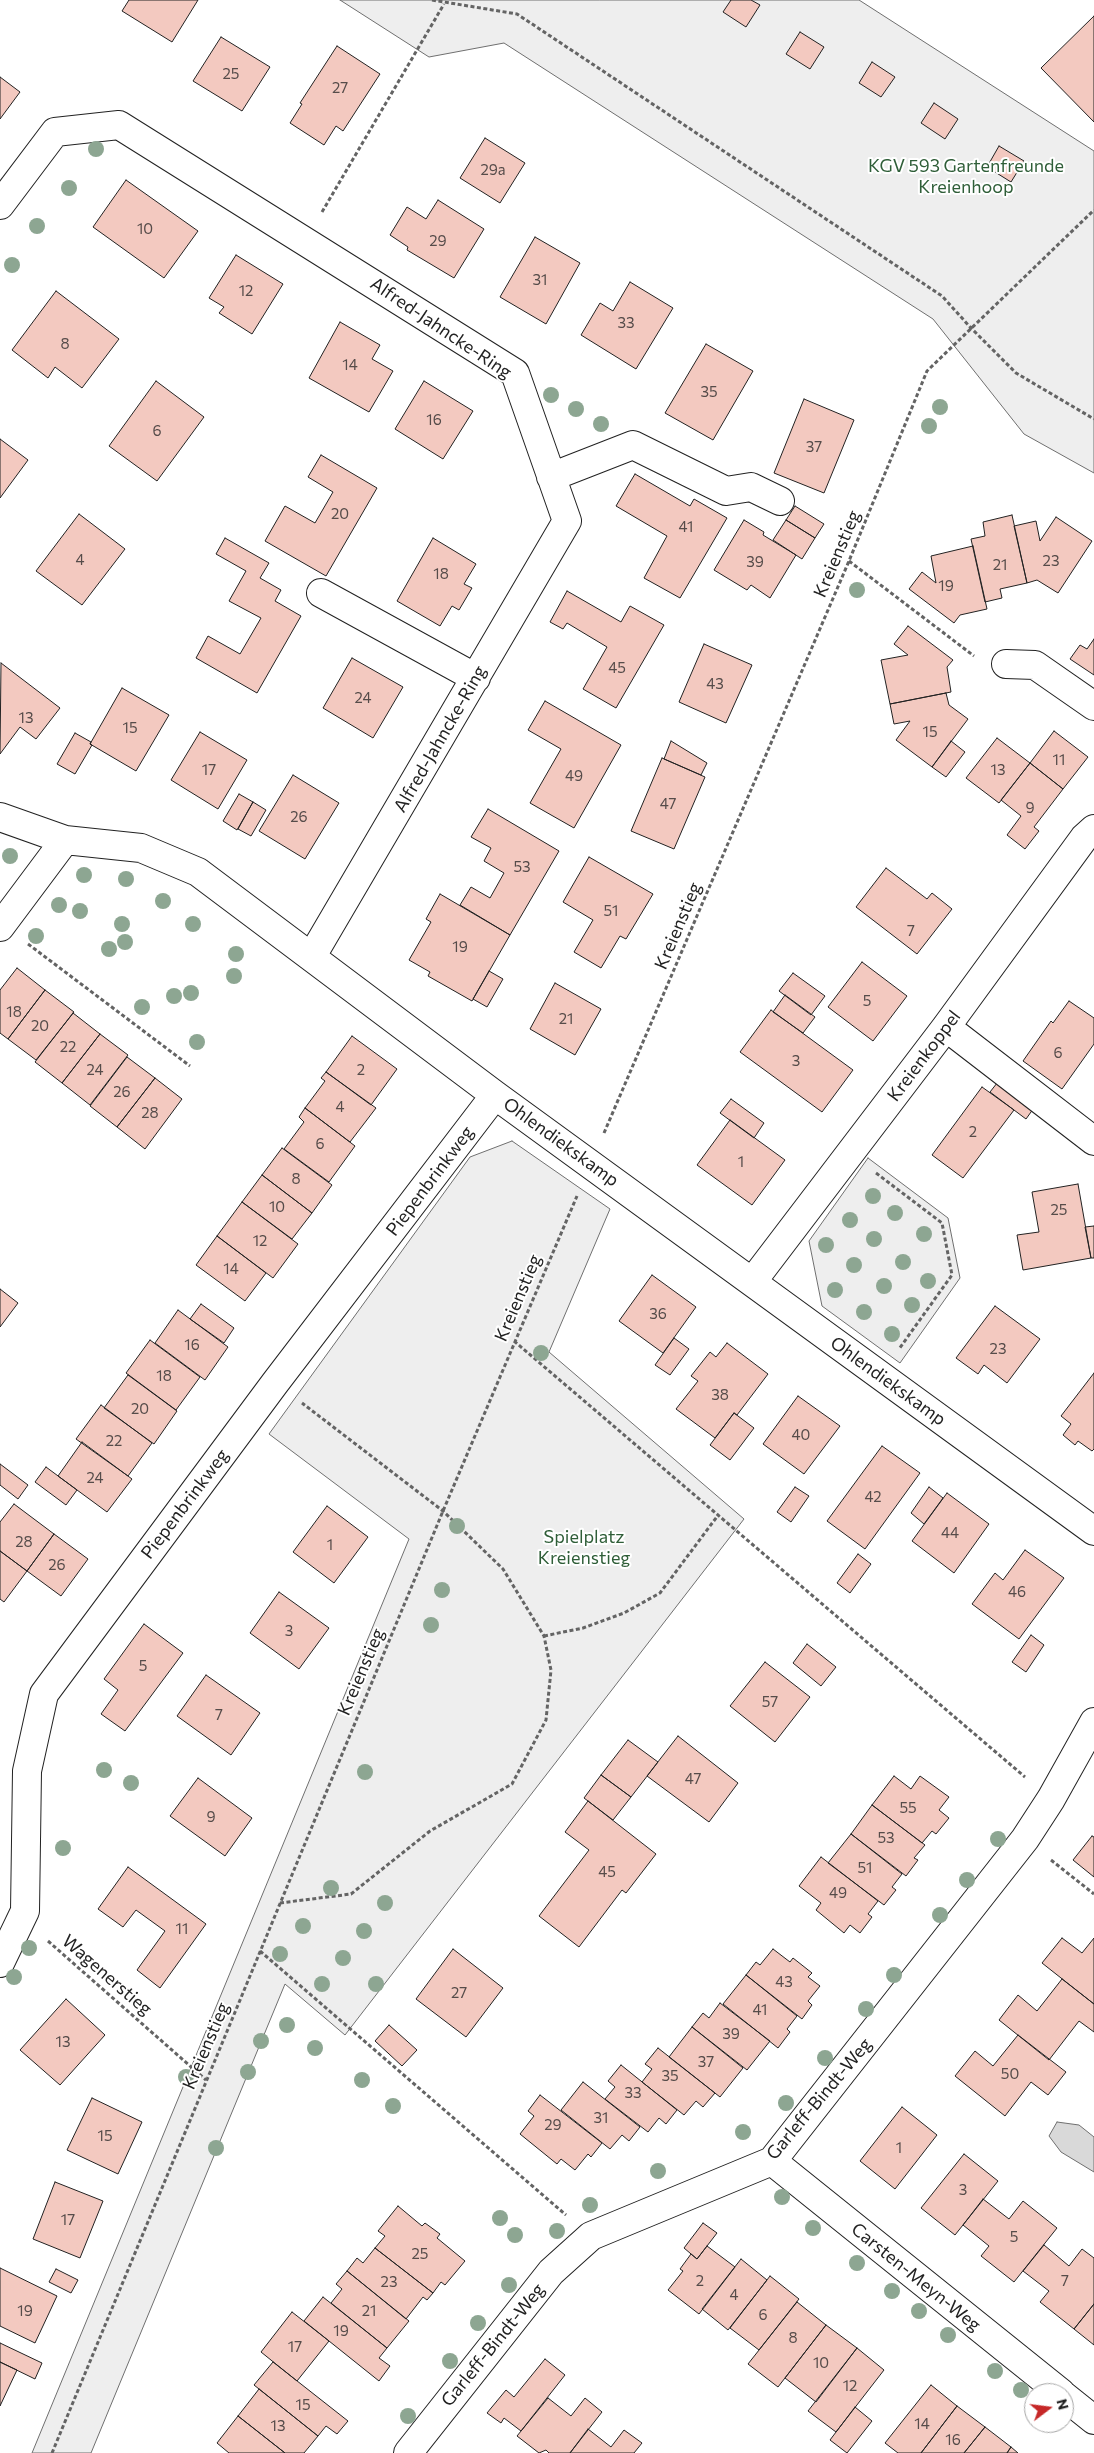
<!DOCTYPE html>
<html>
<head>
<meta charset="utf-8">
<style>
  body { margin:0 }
  #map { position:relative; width:1094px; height:2453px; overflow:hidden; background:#fff; font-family:Commissioner,sans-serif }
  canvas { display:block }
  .north { position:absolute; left:1024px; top:2383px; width:50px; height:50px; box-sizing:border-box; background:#fff; border:1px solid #a7a7a7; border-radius:50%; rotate:75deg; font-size:14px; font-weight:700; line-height:20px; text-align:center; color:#222 }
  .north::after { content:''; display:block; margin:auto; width:18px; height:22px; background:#c62828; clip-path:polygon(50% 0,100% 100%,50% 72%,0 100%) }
</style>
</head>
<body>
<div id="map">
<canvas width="1094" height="2453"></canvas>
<div class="north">N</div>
</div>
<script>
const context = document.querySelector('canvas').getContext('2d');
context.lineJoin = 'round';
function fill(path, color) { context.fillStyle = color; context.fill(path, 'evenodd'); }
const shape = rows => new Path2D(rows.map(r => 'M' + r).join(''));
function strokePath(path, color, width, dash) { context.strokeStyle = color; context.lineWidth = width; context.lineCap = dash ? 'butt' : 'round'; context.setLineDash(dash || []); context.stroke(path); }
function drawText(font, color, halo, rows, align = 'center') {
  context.font = font + ' Commissioner,sans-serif'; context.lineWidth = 4; context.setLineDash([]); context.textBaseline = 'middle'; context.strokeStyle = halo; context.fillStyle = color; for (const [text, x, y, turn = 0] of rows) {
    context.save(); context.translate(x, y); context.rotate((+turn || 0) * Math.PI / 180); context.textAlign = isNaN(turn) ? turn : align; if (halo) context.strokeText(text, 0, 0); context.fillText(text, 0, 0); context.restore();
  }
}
const green = shape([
  [340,0,859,0,1094,151,1094,473,1024,434,933,319,504,43,429,57,340,0],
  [512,1141,610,1209,549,1352,744,1519,345,2035,285,1984,91,2453,32,2453,409,1539,269,1434,470,1157,512,1141],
  [868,1158,948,1218,960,1278,900,1363,822,1306,809,1241,868,1158]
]);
fill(green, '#eee');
strokePath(green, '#6f6f6f', 1);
const water = shape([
  [1057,2122,1079,2125,1094,2137,1094,2172,1061,2152,1049,2136,1057,2122]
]);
fill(water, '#d9d9d9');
strokePath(water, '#6f6f6f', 1);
const building = shape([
  [129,0,198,0,172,42,122,11,129,0],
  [731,0,751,0,760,5,746,27,723,12,731,0],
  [1094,16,1094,122,1041,68,1094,16],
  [800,32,824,47,810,69,786,54,800,32],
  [221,37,270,67,242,111,193,81,221,37],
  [337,46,380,74,343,131,336,126,324,145,290,123,302,104,300,103,337,46],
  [872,62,895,77,881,97,859,83,872,62],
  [0,77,20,92,0,119,0,77],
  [934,103,958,119,945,139,921,123,934,103],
  [485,138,525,163,500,203,460,178,485,138],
  [999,146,1024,161,1011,182,987,167,999,146],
  [126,180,198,231,164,278,93,227,126,180],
  [438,200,484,229,454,278,407,250,408,247,390,235,407,207,426,219,438,200],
  [535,237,580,263,546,324,500,297,535,237],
  [236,255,283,284,252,334,219,313,224,307,209,298,236,255],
  [630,282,673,308,636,369,581,335,600,303,613,311,630,282],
  [56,291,119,339,82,388,55,367,48,378,12,350,56,291],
  [340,322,380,345,372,359,393,371,369,412,309,378,340,322],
  [706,344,753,371,713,440,665,413,706,344],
  [156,381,204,417,157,481,109,446,156,381],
  [424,381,473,411,443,459,395,429,424,381],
  [804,399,854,420,824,493,774,473,804,399],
  [0,439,28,460,0,498,0,439],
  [321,455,377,488,326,576,265,541,285,506,315,523,333,492,308,477,321,455],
  [635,474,690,506,694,499,727,518,680,598,644,578,667,536,616,506,635,474],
  [795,506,824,524,815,538,786,520,795,506],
  [79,514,125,549,82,605,36,571,79,514],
  [1012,515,1027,583,1000,589,1002,598,985,602,971,539,985,536,983,522,1012,515],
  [1056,517,1092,541,1058,593,1037,580,1027,583,1014,526,1036,521,1040,541,1056,517],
  [744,520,764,532,763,535,796,555,770,598,751,585,747,590,714,570,744,520],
  [786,520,815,538,802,559,773,540,786,520],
  [225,538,269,563,260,578,281,590,275,601,301,616,257,693,196,658,208,636,240,654,261,618,229,601,246,571,216,554,225,538],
  [433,538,476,564,464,584,472,588,459,610,452,606,440,626,397,601,433,538],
  [973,546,987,609,960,615,954,623,909,589,922,572,936,583,931,556,973,546],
  [567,591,621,622,630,606,664,625,616,708,583,689,607,647,567,623,563,629,550,622,567,591],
  [908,626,953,660,947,667,951,692,890,704,881,660,908,655,894,644,908,626],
  [1094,639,1094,675,1070,659,1080,645,1087,649,1094,639],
  [704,644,752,665,726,723,679,702,704,644],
  [352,658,403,687,373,738,323,708,352,658],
  [1,663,60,708,36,739,20,727,0,754,1,663],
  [122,688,169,715,136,771,90,744,122,688],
  [946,693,949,705,968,719,932,767,896,740,910,721,894,724,890,704,946,693],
  [545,701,621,745,574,828,530,803,561,749,528,730,545,701],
  [1054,731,1088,757,1063,789,1030,763,1054,731],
  [200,732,247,760,218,809,171,780,200,732],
  [75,733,91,742,90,744,92,745,75,774,57,764,75,733],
  [997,738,1030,763,999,803,966,778,997,738],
  [671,741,707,763,701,775,664,759,671,741],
  [951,741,965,752,946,777,932,767,951,741],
  [662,758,705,777,674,849,631,831,662,758],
  [1030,763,1063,789,1034,827,1039,831,1025,849,1007,835,1021,816,1001,800,1030,763],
  [293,775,339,803,305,859,259,831,293,775],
  [239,794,253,802,237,830,223,821,239,794],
  [253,802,266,810,251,836,238,829,253,802],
  [488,809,559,851,510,935,460,905,471,887,490,898,504,873,484,861,491,848,471,837,488,809],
  [589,857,653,894,626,939,620,936,601,968,574,952,593,920,563,902,589,857],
  [886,868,927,899,932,893,952,909,917,954,856,907,886,868],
  [440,894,510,935,472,1001,428,976,430,972,409,960,431,922,426,919,440,894],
  [862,962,907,996,873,1041,828,1007,862,962],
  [17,968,45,990,8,1039,0,1033,0,990,17,968],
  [489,971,503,979,487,1007,473,999,489,971],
  [793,973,825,996,811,1015,779,991,793,973],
  [555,983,601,1009,575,1055,530,1029,555,983],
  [45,990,74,1012,36,1060,8,1039,45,990],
  [785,995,815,1017,803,1033,773,1012,785,995],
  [1069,1001,1094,1018,1094,1044,1062,1089,1023,1061,1051,1021,1053,1023,1069,1001],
  [771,1010,853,1070,822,1112,740,1052,771,1010],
  [73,1013,100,1034,62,1083,35,1062,73,1013],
  [100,1034,128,1055,90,1105,62,1083,100,1034],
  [352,1036,397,1069,371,1105,326,1072,352,1036],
  [127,1057,155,1078,117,1127,90,1106,127,1057],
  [326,1072,376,1108,350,1142,305,1108,325,1081,321,1078,326,1072],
  [155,1078,182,1099,145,1149,117,1127,155,1078],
  [1001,1078,1036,1105,1026,1119,990,1092,1001,1078],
  [982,1087,1014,1110,963,1178,932,1155,982,1087],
  [731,1099,764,1123,754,1138,720,1113,731,1099],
  [305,1108,355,1146,329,1182,284,1149,304,1122,299,1117,305,1108],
  [730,1120,785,1160,752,1205,697,1165,730,1120],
  [282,1148,332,1185,312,1213,262,1175,282,1148],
  [262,1175,312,1213,292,1239,242,1202,262,1175],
  [1078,1184,1091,1258,1023,1270,1017,1235,1039,1232,1032,1192,1078,1184],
  [242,1202,298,1244,273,1278,217,1236,242,1202],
  [1094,1226,1094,1258,1091,1258,1085,1227,1094,1226],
  [217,1236,266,1273,245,1301,196,1265,217,1236],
  [652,1275,696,1307,663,1353,619,1321,652,1275],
  [0,1289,18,1303,0,1327,0,1289],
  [201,1304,234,1328,224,1343,190,1319,201,1304],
  [995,1306,1040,1339,1007,1383,984,1365,978,1374,956,1358,995,1306],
  [178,1310,228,1347,205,1380,155,1343,178,1310],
  [674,1338,689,1349,670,1375,655,1365,674,1338],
  [150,1340,200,1377,176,1410,126,1373,150,1340],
  [727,1343,768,1374,737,1415,734,1413,715,1438,676,1409,698,1381,691,1376,710,1352,716,1357,727,1343],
  [1094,1373,1094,1449,1092,1451,1078,1441,1075,1445,1063,1435,1071,1424,1061,1416,1094,1373],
  [128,1375,177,1411,154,1444,104,1408,128,1375],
  [798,1396,840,1426,804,1474,763,1444,798,1396],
  [101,1405,152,1443,128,1476,76,1439,101,1405],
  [734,1413,754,1428,730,1460,710,1445,734,1413],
  [82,1442,132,1479,107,1512,58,1476,82,1442],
  [882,1446,920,1473,865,1549,827,1521,882,1446],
  [0,1464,28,1485,18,1499,0,1485,0,1464],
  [46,1467,77,1490,66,1505,35,1482,46,1467],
  [795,1487,809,1496,791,1522,777,1512,795,1487],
  [929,1487,943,1498,924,1524,911,1513,929,1487],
  [947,1493,989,1524,954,1573,912,1541,947,1493],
  [14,1504,54,1534,27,1571,0,1551,0,1522,14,1504],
  [327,1506,368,1537,334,1583,293,1552,327,1506],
  [54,1534,88,1559,61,1596,27,1571,54,1534],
  [1025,1550,1064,1578,1019,1639,972,1604,995,1573,1003,1580,1025,1550],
  [0,1551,27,1571,4,1602,0,1599,0,1551],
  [858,1554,871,1564,850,1593,837,1583,858,1554],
  [279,1592,329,1628,299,1669,250,1633,279,1592],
  [144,1624,183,1653,125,1731,101,1714,118,1690,104,1679,144,1624],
  [1031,1635,1044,1645,1026,1672,1012,1662,1031,1635],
  [807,1644,836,1667,821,1686,793,1663,807,1644],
  [765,1662,810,1697,775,1742,730,1706,765,1662],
  [206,1675,260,1713,231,1755,177,1716,206,1675],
  [678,1736,738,1783,709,1822,647,1776,678,1736],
  [628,1740,658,1762,631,1797,601,1775,628,1740],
  [601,1775,631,1797,613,1820,584,1798,601,1775],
  [894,1776,911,1789,920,1776,949,1797,939,1810,949,1818,936,1834,932,1831,922,1843,872,1805,894,1776],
  [198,1778,252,1818,225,1856,170,1816,198,1778],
  [588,1801,656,1854,626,1893,622,1890,579,1947,539,1916,589,1850,565,1832,588,1801],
  [872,1805,925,1845,914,1858,918,1860,906,1876,851,1834,872,1805],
  [851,1834,902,1874,892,1887,896,1890,884,1905,828,1863,851,1834],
  [1092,1836,1094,1837,1094,1877,1073,1860,1092,1836],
  [821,1857,878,1901,868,1914,872,1917,860,1933,850,1925,844,1933,816,1910,821,1903,799,1886,821,1857],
  [128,1867,206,1924,160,1988,137,1970,165,1931,136,1910,123,1927,98,1909,128,1867],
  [1062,1938,1082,1953,1094,1938,1094,2004,1042,1963,1062,1938],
  [453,1949,503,1988,466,2037,416,1999,453,1949],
  [773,1949,790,1962,793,1958,812,1973,808,1977,820,1986,808,2001,812,2005,802,2019,746,1975,756,1962,760,1965,773,1949],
  [746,1975,797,2016,787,2029,790,2032,778,2048,723,2004,746,1975],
  [1062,1979,1094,2004,1094,2032,1079,2021,1049,2060,999,2020,1018,1995,1037,2011,1062,1979],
  [66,1999,105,2035,60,2085,20,2050,66,1999],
  [720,2003,770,2041,747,2070,692,2027,703,2013,709,2018,720,2003],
  [389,2025,417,2050,402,2066,375,2041,389,2025],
  [692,2027,743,2068,720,2097,669,2057,692,2027],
  [1018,2035,1066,2072,1048,2095,1031,2082,1005,2116,955,2076,975,2051,993,2066,1018,2035],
  [658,2048,715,2093,703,2107,696,2101,684,2115,642,2082,652,2069,645,2064,658,2048],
  [621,2065,677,2110,666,2124,659,2118,648,2132,605,2099,615,2087,608,2081,621,2065],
  [583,2082,640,2127,629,2141,622,2135,610,2149,561,2110,583,2082],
  [540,2095,602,2143,591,2157,588,2154,575,2170,561,2159,557,2164,520,2134,534,2116,528,2111,540,2095],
  [92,2098,142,2122,118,2174,67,2150,92,2098],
  [902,2107,937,2135,895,2189,860,2161,902,2107],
  [964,2154,998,2181,955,2235,921,2208,964,2154],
  [55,2182,103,2201,80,2258,33,2239,55,2182],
  [983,2199,1009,2219,1023,2201,1057,2228,1014,2282,981,2256,989,2246,963,2225,983,2199],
  [398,2206,422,2226,425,2223,440,2234,437,2238,465,2261,445,2285,441,2282,433,2293,375,2248,385,2236,378,2231,398,2206],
  [703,2223,717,2233,697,2259,684,2248,703,2223],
  [1044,2245,1069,2266,1082,2249,1094,2258,1094,2304,1074,2329,1040,2302,1049,2291,1023,2271,1044,2245],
  [707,2246,735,2267,699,2314,668,2290,683,2271,680,2269,691,2254,697,2259,707,2246],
  [375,2248,433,2293,427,2300,423,2297,406,2319,347,2271,357,2258,363,2263,375,2248],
  [741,2259,767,2280,728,2330,702,2309,741,2259],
  [0,2268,57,2296,35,2343,0,2326,0,2268],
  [56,2269,78,2280,71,2293,49,2282,56,2269],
  [347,2271,409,2321,387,2348,331,2303,342,2289,336,2284,347,2271],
  [770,2276,799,2299,759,2350,730,2328,770,2276],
  [323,2297,387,2348,379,2358,390,2366,379,2381,304,2321,323,2297],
  [797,2302,826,2325,778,2387,748,2364,797,2302],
  [1094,2304,1094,2345,1074,2329,1094,2304],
  [292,2312,329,2341,297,2381,261,2352,292,2312],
  [826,2325,857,2348,816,2402,785,2378,826,2325],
  [0,2343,42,2363,35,2379,0,2362,0,2343],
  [857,2348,884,2370,836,2432,808,2411,857,2348],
  [545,2359,565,2375,521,2431,504,2418,501,2423,487,2413,506,2390,514,2397,545,2359],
  [0,2362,17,2370,0,2406,0,2362],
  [273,2362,348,2421,337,2434,326,2426,318,2436,254,2385,273,2362],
  [931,2385,957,2406,921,2453,898,2453,885,2443,931,2385],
  [259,2389,318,2436,304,2453,285,2453,238,2416,259,2389],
  [548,2398,571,2416,585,2398,602,2412,570,2453,549,2453,546,2450,539,2453,517,2436,548,2398],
  [957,2406,985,2427,964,2453,921,2453,957,2406],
  [855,2407,872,2421,847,2453,830,2440,855,2407],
  [238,2416,285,2453,229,2453,217,2443,238,2416],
  [985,2427,1011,2447,1007,2453,964,2453,985,2427],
  [588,2429,611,2447,624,2430,642,2443,634,2453,570,2453,588,2429],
  [1011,2447,1018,2453,1007,2453,1011,2447]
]);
fill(building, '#f3c9c0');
strokePath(building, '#222', 1);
const minor = shape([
  [0,205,55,132,119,125,515,373,567,521,312,956],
  [551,477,633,445,726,491,751,487,780,501],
  [321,593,476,678],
  [1006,664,1035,665,1094,706],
  [0,817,65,840,141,848,198,872,495,1095,1094,1531],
  [0,927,65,840],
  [946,1027,1094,1141],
  [752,1282,946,1027,1084,838,1094,829],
  [0,1963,25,1911,27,1771,44,1694,275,1383,495,1095],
  [772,2161,1061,2393],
  [1064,2396,1094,2420],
  [408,2453,551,2272,591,2236,772,2161,1025,1839,1051,1799,1094,1722]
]);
strokePath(minor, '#222', 30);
strokePath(shape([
  [432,0,517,14,942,296,971,328,1016,373,1094,419],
  [322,212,444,4],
  [849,561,974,656],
  [28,944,190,1066],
  [604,1133,849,561,927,371,1094,210],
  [876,1173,942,1223,952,1275,899,1349],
  [514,1341,1025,1777],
  [544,1636,583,1628,624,1613,660,1593,719,1514],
  [1051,1860,1094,1894],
  [280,1903,351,1894,430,1831,512,1784,546,1720,551,1670,544,1636,503,1569,443,1511,302,1403],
  [48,1941,206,2080],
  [260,1951,566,2215],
  [52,2453,443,1511,577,1196]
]), '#646464', 3, [4, 2.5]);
strokePath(minor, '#fff', 28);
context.fillStyle = '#8da692';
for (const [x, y] of [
  [96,149],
  [69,188],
  [37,226],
  [12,265],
  [551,395],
  [940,407],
  [576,409],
  [601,424],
  [929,426],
  [857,590],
  [10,856],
  [84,875],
  [126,879],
  [163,901],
  [59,905],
  [80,911],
  [122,924],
  [193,924],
  [36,936],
  [125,942],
  [109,949],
  [236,954],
  [234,976],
  [191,993],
  [174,996],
  [142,1007],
  [197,1042],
  [873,1196],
  [895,1213],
  [850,1220],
  [924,1234],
  [874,1239],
  [826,1245],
  [903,1262],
  [854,1265],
  [928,1281],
  [884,1286],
  [835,1290],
  [912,1305],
  [864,1312],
  [892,1334],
  [541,1353],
  [457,1526],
  [442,1590],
  [431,1625],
  [104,1770],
  [365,1772],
  [131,1783],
  [998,1839],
  [63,1848],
  [967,1880],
  [331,1888],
  [385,1903],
  [940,1915],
  [303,1926],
  [364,1931],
  [29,1948],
  [280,1954],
  [343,1958],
  [894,1975],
  [14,1977],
  [322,1984],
  [376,1984],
  [866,2009],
  [287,2025],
  [261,2041],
  [315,2048],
  [825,2058],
  [248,2072],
  [186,2077],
  [362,2080],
  [786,2103],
  [393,2106],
  [743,2132],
  [216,2148],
  [658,2171],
  [782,2197],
  [590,2205],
  [500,2218],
  [813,2228],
  [557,2231],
  [515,2235],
  [857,2263],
  [509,2285],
  [892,2291],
  [919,2311],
  [478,2323],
  [948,2335],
  [450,2361],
  [995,2371],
  [1021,2390],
  [408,2416]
]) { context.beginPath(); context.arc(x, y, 8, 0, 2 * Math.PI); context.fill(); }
drawText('15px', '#564c4a', null, [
  ["25",231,74],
  ["27",340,88],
  ["29a",493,170],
  ["10",145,229],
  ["29",438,241],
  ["31",540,280],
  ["12",246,291],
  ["33",626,323],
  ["8",65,344],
  ["14",350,365],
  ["35",709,392],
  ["16",434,420],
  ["6",157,431],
  ["37",814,447],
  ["20",340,514],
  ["41",686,527],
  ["4",80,560],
  ["23",1051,561],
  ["39",755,562],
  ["21",1000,565],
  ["18",441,574],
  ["19",946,586],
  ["45",617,668],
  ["43",715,684],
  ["24",363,698],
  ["13",26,718],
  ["15",130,728],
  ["15",930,732],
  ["11",1059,760],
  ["17",209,770],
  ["13",998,770],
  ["49",574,776],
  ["47",668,804],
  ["9",1030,808],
  ["26",299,817],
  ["53",522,867],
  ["51",611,911],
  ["7",911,931],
  ["19",460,947],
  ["5",867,1001],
  ["18",14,1012],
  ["21",566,1019],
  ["20",40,1026],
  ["22",68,1047],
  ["6",1058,1053],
  ["3",796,1061],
  ["24",95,1070],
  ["2",361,1070],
  ["26",122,1092],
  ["4",340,1107],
  ["28",150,1113],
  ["2",973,1132],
  ["6",320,1144],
  ["1",741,1162],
  ["8",296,1179],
  ["10",277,1207],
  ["25",1059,1210],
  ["12",260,1241],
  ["14",231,1269],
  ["36",658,1314],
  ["16",192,1345],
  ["23",998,1349],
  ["18",164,1376],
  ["38",720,1395],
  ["20",140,1409],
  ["40",801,1435],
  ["22",114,1441],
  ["24",95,1478],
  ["42",873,1497],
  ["44",950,1533],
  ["28",24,1542],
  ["1",330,1545],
  ["26",57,1565],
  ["46",1017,1592],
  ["3",289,1631],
  ["5",143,1666],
  ["57",770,1702],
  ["7",219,1715],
  ["47",693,1779],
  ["55",908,1808],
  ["9",211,1817],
  ["53",886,1838],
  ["51",865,1868],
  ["45",607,1872],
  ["49",838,1893],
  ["11",182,1929],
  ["43",784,1982],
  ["27",459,1993],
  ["41",760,2010],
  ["39",731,2034],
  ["13",63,2042],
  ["37",706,2062],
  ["50",1010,2074],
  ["35",670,2076],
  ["33",633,2093],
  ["31",601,2118],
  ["29",553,2125],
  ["15",105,2136],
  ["1",899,2148],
  ["3",963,2190],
  ["17",68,2220],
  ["5",1014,2237],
  ["25",420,2254],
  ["2",700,2281],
  ["7",1065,2281],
  ["23",389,2282],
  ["4",734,2295],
  ["19",25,2311],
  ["21",369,2311],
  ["6",763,2315],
  ["19",341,2331],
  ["8",793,2338],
  ["17",295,2347],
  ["10",821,2363],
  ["12",850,2386],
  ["15",303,2405],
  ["14",922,2424],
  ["13",278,2426],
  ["16",953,2440]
]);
drawText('18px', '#2f5e38', '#fff', [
  ["KGV 593 Gartenfreunde",966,166],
  ["Kreienhoop",966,187],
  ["Spielplatz",584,1537],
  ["Kreienstieg",584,1558]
]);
drawText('18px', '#222', '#fff', [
  ["Alfred-Jahncke-Ring",441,328,34],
  ["Kreienstieg",837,554,-67],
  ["Alfred-Jahncke-Ring",440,739,-60],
  ["Kreienstieg",678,926,-67],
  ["Kreienkoppel",924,1056,-53],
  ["Ohlendiekskamp",561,1142,36],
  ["Piepenbrinkweg",430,1181,-53],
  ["Kreienstieg",518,1298,-67],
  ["Ohlendiekskamp",888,1381,36],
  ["Piepenbrinkweg",185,1504,-53],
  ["Kreienstieg",361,1672,-67],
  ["Wagenerstieg",107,1975,41],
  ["Kreienstieg",206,2046,-67],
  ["Garleff-Bindt-Weg",819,2099,-50],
  ["Carsten-Meyn-Weg",916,2277,39],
  ["Garleff-Bindt-Weg",493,2345,-51]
]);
</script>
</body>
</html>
